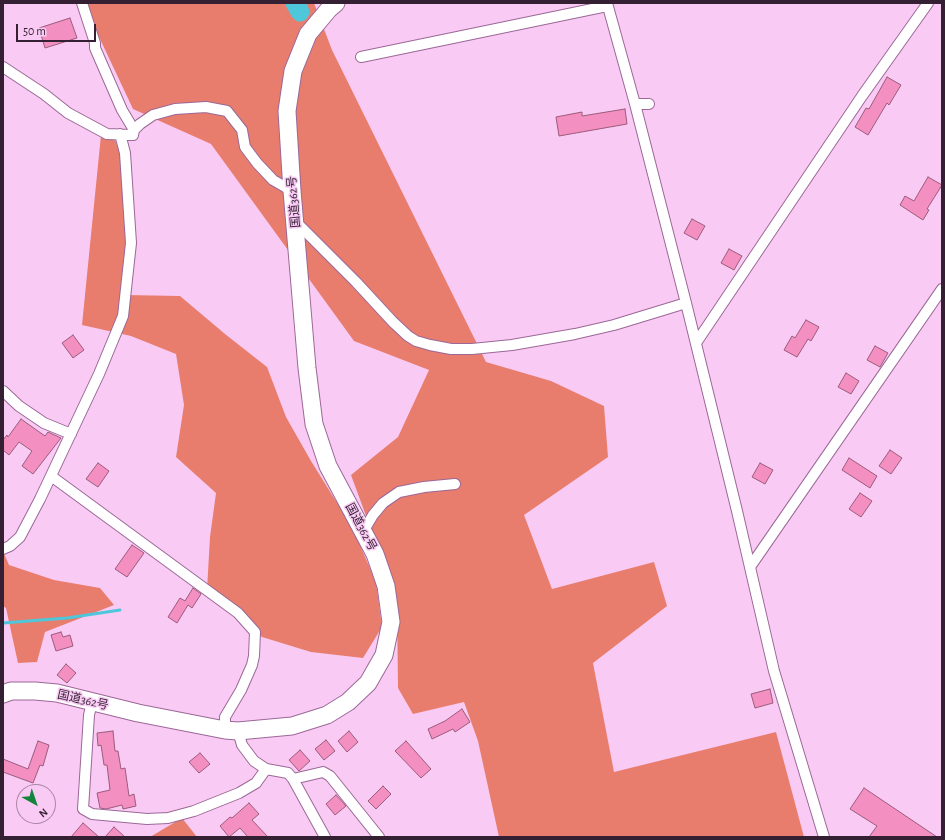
<!DOCTYPE html>
<html>
<head>
<meta charset="utf-8">
<style>
  body { margin:0 }
  #map { position:relative; width:945px; height:840px; overflow:hidden; background:#f9cbf4; font-family:"Alegreya Sans",sans-serif }
  canvas { display:block }
  .frame { position:absolute; inset:0; border:4px solid #341f33; pointer-events:none }
  .north { position:absolute; left:16px; top:784px; width:40px; height:40px; box-sizing:border-box; background:#f9cbf4; border:1px solid #aa86a7; border-radius:50%; rotate:140deg; font-size:11px; font-weight:700; line-height:16px; text-align:center; color:#341f33 }
  .north::after { content:''; display:block; margin:auto; width:14px; height:18px; background:#12843c; clip-path:polygon(50% 0,100% 100%,50% 72%,0 100%) }
  .scale { position:absolute; left:16px; top:24px; width:80px; height:18px; box-sizing:border-box; border:2px solid #341f33; border-top:0; padding-left:5px; font-size:12px; line-height:14px; white-space:nowrap; color:#341f33; -webkit-text-stroke:3px #f9cbf4; paint-order:stroke }
</style>
</head>
<body>
<div id="map">
<canvas width="945" height="840"></canvas>
<div class="frame"></div>
<div class="north">N</div>
<div class="scale">50 m</div>
</div>
<script>
const context = document.querySelector('canvas').getContext('2d');
context.lineJoin = 'round';
function fill(path, color) { context.fillStyle = color; context.fill(path, 'evenodd'); }
const shape = rows => new Path2D(rows.map(r => 'M' + r).join(''));
function strokePath(path, color, width, dash) { context.strokeStyle = color; context.lineWidth = width; context.lineCap = dash ? 'butt' : 'round'; context.setLineDash(dash || []); context.stroke(path); }
function drawText(font, color, halo, rows, align = 'center') {
  context.font = font + ' "Alegreya Sans","Noto Sans JP",sans-serif'; context.lineWidth = 3; context.setLineDash([]); context.textBaseline = 'middle'; context.strokeStyle = halo; context.fillStyle = color; for (const [text, x, y, turn = 0] of rows) {
    context.save(); context.translate(x, y); context.rotate((+turn || 0) * Math.PI / 180); context.textAlign = isNaN(turn) ? turn : align; if (halo) context.strokeText(text, 0, 0); context.fillText(text, 0, 0); context.restore();
  }
}
fill(shape([
  [87,3,314,3,332,50,486,362,551,381,604,406,608,457,524,515,552,589,654,562,667,606,593,663,614,772,776,732,804,837,499,837,478,741,464,702,413,714,398,688,397,600,351,475,398,437,429,370,354,341,211,144,133,109,92,22],
  [101,135,115,140,127,171,125,295,180,296,225,334,267,367,286,417,311,461,352,527,376,582,382,627,363,658,311,652,262,637,207,590,210,537,216,493,176,457,184,405,176,354,131,336,82,325],
  [3,551,9,565,54,580,100,588,114,605,45,632,37,662,18,663,6,608,3,606],
  [182,818,197,837,150,837]
]), '#e87d6d');
strokePath(shape([
  [3,623,67,618,120,610]
]), '#4fc7da', 3);
strokePath(shape([
  [295,3,300,12]
]), '#4fc7da', 19);
const building = shape([
  [70,18,77,38,45,48,39,28,70,18],
  [887,77,901,85,889,105,887,103,868,135,855,127,866,108,869,109,887,77],
  [625,109,627,124,559,136,556,117,582,112,582,116,625,109],
  [928,177,942,185,927,209,929,210,923,220,900,205,905,196,914,201,928,177],
  [692,219,705,226,697,240,684,233,692,219],
  [729,249,742,256,734,270,721,263,729,249],
  [806,320,819,327,811,341,808,339,797,357,784,350,792,336,795,338,806,320],
  [73,335,84,350,73,358,62,343,73,335],
  [875,346,888,353,880,367,867,360,875,346],
  [846,373,859,381,851,394,838,387,846,373],
  [21,419,45,436,48,432,61,438,33,474,22,466,32,451,19,442,9,455,3,450,3,440,7,435,8,437,21,419],
  [890,450,902,458,891,474,879,466,890,450],
  [849,458,877,476,870,488,842,470,849,458],
  [98,463,109,471,98,487,86,479,98,463],
  [760,463,773,470,765,484,752,477,760,463],
  [860,493,872,501,861,517,849,509,860,493],
  [132,545,144,553,127,577,115,569,132,545],
  [193,588,201,594,192,608,188,605,177,623,168,617,180,598,185,601,193,588],
  [61,632,63,637,70,635,73,646,56,651,51,635,61,632],
  [66,664,76,673,67,683,57,675,66,664],
  [770,689,773,703,755,708,751,694,770,689],
  [462,709,470,722,455,732,453,729,432,739,428,729,445,721,462,709],
  [113,731,115,751,118,751,121,769,125,768,129,796,134,794,136,806,123,809,122,805,106,809,100,808,97,793,110,790,107,765,104,765,101,745,98,746,97,733,113,731],
  [349,731,358,742,347,752,338,741,349,731],
  [326,740,335,751,324,760,315,749,326,740],
  [38,741,49,745,43,766,40,765,33,783,3,772,3,759,28,769,38,741],
  [406,741,431,769,421,778,395,751,406,741],
  [300,750,310,761,299,771,289,760,300,750],
  [200,753,210,764,199,773,189,762,200,753],
  [383,786,391,794,376,809,368,801,383,786],
  [864,788,937,837,869,837,877,826,850,809,864,788],
  [336,795,346,806,335,815,326,804,336,795],
  [249,803,259,814,252,820,268,837,248,837,240,828,229,837,220,826,230,817,232,818,249,803],
  [83,823,99,837,71,837,83,823],
  [114,827,125,837,105,837,114,827]
]);
fill(building, '#f48fc1');
strokePath(building, '#9b5b7b', 1);
const minor = shape([
  [82,3,95,43,95,48,122,110,134,130],
  [607,3,635,104,686,303,737,511,774,671,824,837],
  [361,57,607,6],
  [3,67,44,94,68,113,107,134,133,135,134,130,140,124,153,115,175,109,206,107,227,111,242,130,245,147,257,163,273,180,292,191],
  [635,104,649,104],
  [295,221,356,282,393,322,408,336,416,341,430,345,451,349,472,349,512,345,575,334,614,325,686,303],
  [696,343,862,96,928,3],
  [3,391,19,406,44,423,71,434],
  [51,476,238,613,255,632,254,656,252,665,241,690,225,717,225,730],
  [363,532,373,515,383,503,399,492,424,487,455,484],
  [3,549,10,546,20,537,40,499,99,374,123,316,131,243,125,153,120,134],
  [750,567,942,289],
  [92,702,89,715,83,809,92,814,147,819,168,818,194,811,239,793,256,783,266,769],
  [238,731,242,745,254,761,266,769,288,773,293,779,325,837],
  [293,779,323,772,330,776,379,837]
]);
const trunk = shape([
  [3,694,11,691,35,691,57,693,138,713,225,730,238,731,292,726,327,715,348,702,368,683,384,655,391,622,386,586,375,554,328,466,314,424,307,368,292,191,287,111,293,71,308,34,329,9,336,3]
]);
strokePath(minor, '#9b6897', 12);
strokePath(trunk, '#9b6897', 19);
strokePath(minor, '#fff', 10);
strokePath(trunk, '#fff', 17);
drawText('12px', '#341f33', '#f9cbf4', [
  ["国道362号",294,202,-95],
  ["国道362号",361,527,62],
  ["国道362号",83,700,13]
]);
</script>
</body>
</html>
